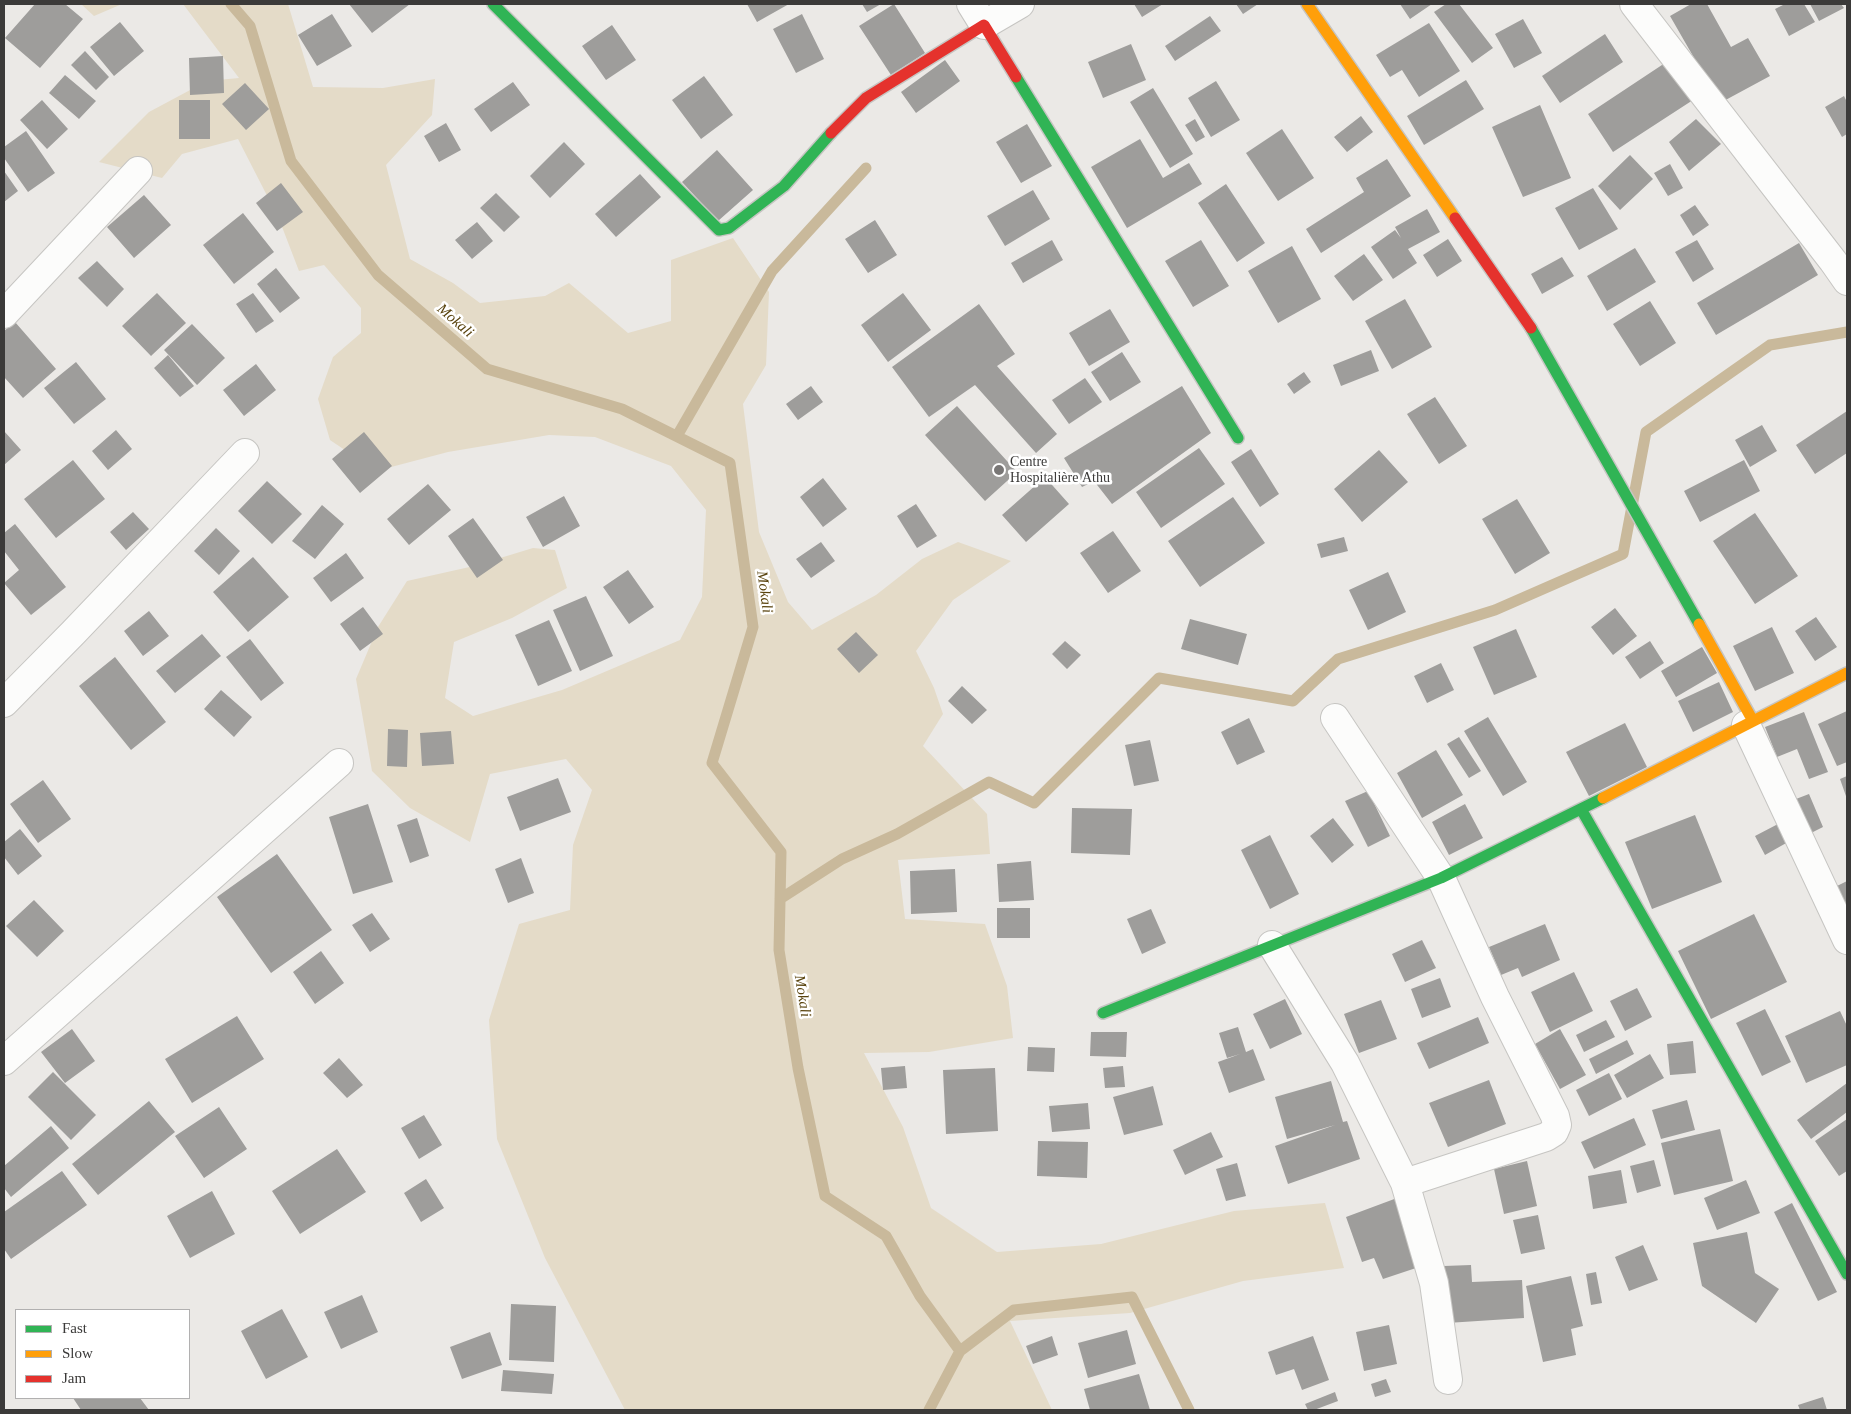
<!DOCTYPE html>
<html>
<head>
<meta charset="utf-8">
<style>
  body { margin:0 }
  #map { position:relative; width:1851px; height:1414px; overflow:hidden; background:#ebe9e6; font-family:"Times New Roman",serif }
  canvas { display:block }
  .frame { position:absolute; inset:0; border:5px solid #3b3a39; pointer-events:none }
  .legend { position:absolute; left:15px; top:1309px; width:175px; height:90px; box-sizing:border-box; background:#fff; border:1px solid #b1b0b0; margin:0; padding:6px 9px; list-style:none; font-size:15px; color:#3b3a39 }
  .legend li { display:flex; align-items:center; gap:10px; height:25px }
  .legend b { width:25px; border:1px solid #b1b0b0 }
</style>
</head>
<body>
<div id="map">
<canvas width="1851" height="1414"></canvas>
<div class="frame"></div>
<ul class="legend">
<li><b style="height:6px;background:#30b455"></b>Fast</li>
<li><b style="height:6px;background:#ff9f0a"></b>Slow</li>
<li><b style="height:6px;background:#e5322d"></b>Jam</li>
</ul>
</div>
<script>
const context = document.querySelector('canvas').getContext('2d');
context.lineJoin = 'round';
function fill(path, color) { context.fillStyle = color; context.fill(path, 'evenodd'); }
const shape = rows => new Path2D(rows.map(r => 'M' + r).join(''));
function strokePath(path, color, width, dash) { context.strokeStyle = color; context.lineWidth = width; context.lineCap = dash ? 'butt' : 'round'; context.setLineDash(dash || []); context.stroke(path); }
function drawText(font, color, halo, rows, align = 'center') {
  context.font = font + ' "Times New Roman",serif'; context.lineWidth = 5; context.setLineDash([]); context.textBaseline = 'middle'; context.strokeStyle = halo; context.fillStyle = color; for (const [text, x, y, turn = 0] of rows) {
    context.save(); context.translate(x, y); context.rotate((+turn || 0) * Math.PI / 180); context.textAlign = isNaN(turn) ? turn : align; if (halo) context.strokeText(text, 0, 0); context.fillText(text, 0, 0); context.restore();
  }
}
fill(shape([
  [81,4,122,4,94,16],
  [183,4,288,4,313,87,383,88,435,79,432,115,386,165,410,259,453,283,480,303,545,296,569,283,628,333,671,321,671,260,733,238,769,292,766,365,743,404,759,532,788,602,812,630,876,595,922,559,958,542,1011,561,953,600,916,651,934,688,943,714,923,746,987,814,990,854,898,860,905,919,985,924,1007,986,1013,1038,929,1052,864,1053,903,1127,931,1208,997,1252,1101,1244,1234,1211,1325,1203,1344,1268,1243,1281,1130,1313,1010,1321,1052,1410,625,1410,545,1258,497,1139,489,1020,519,924,570,910,573,845,592,790,566,759,490,774,470,842,410,808,372,771,356,679,378,627,407,581,474,566,533,548,555,550,567,588,512,618,454,642,445,698,473,716,562,690,680,640,702,597,706,510,671,466,595,437,549,435,448,452,376,471,330,440,318,399,333,357,361,333,361,308,324,265,299,271,279,219,238,139,182,154,162,178,99,162,149,112,207,81,239,78]
]), '#e4dbc8');
strokePath(shape([
  [231,4,250,26,291,161,378,275,487,369,622,409,730,463,753,627,712,763,781,852,779,950,798,1068,825,1196,886,1236,920,1296,960,1351,929,1410],
  [677,436,772,271,866,168],
  [780,899,842,859,897,834,989,782,1034,803,1159,678,1293,701,1338,659,1495,610,1623,554,1646,432,1770,345,1847,332],
  [960,1351,1014,1310,1132,1297,1189,1410]
]), '#c9b99b', 11);
fill(shape([
  [35,4,65,4,83,19,40,68,5,38],
  [349,4,410,4,372,33],
  [747,4,789,4,757,22],
  [862,4,881,4,867,12],
  [894,4,925,53,891,75,859,26],
  [1134,4,1163,4,1142,17],
  [1236,4,1258,4,1243,14],
  [1400,4,1432,4,1410,19],
  [1446,4,1459,4,1493,48,1472,63,1434,12],
  [1691,4,1707,4,1731,47,1748,38,1770,76,1720,103,1670,16],
  [1785,4,1804,4,1815,22,1789,36,1775,9],
  [1810,4,1841,4,1844,8,1819,21],
  [332,14,352,46,317,66,298,35],
  [802,14,824,59,796,73,773,29],
  [1210,16,1221,31,1175,61,1165,46],
  [1523,19,1542,53,1514,68,1495,34],
  [120,22,144,51,114,76,90,47],
  [1429,23,1460,71,1419,97,1402,70,1390,77,1376,55],
  [612,25,636,60,606,80,582,46],
  [1605,34,1623,62,1560,103,1542,76],
  [1131,44,1146,80,1103,98,1088,62],
  [85,51,109,77,96,90,71,65],
  [223,56,224,93,190,95,189,58],
  [945,60,960,81,916,113,901,92],
  [1668,61,1693,100,1613,152,1588,114],
  [65,75,96,101,79,119,49,93],
  [704,76,733,115,701,139,672,100],
  [1466,80,1484,109,1424,145,1407,116],
  [1216,81,1240,120,1211,137,1188,98],
  [513,82,530,105,491,132,474,109],
  [245,83,269,109,246,130,222,104],
  [1153,88,1193,154,1170,168,1130,102],
  [1844,96,1847,102,1847,134,1842,137,1825,107],
  [42,100,68,129,47,149,20,120],
  [179,100,210,100,210,139,179,139],
  [1540,105,1571,178,1523,197,1492,127],
  [1361,116,1373,132,1347,152,1334,137],
  [1195,119,1205,137,1196,142,1185,125],
  [1696,119,1721,144,1689,171,1669,142],
  [446,123,461,150,439,162,424,136],
  [1027,124,1052,166,1021,183,996,142],
  [1282,129,1314,178,1278,201,1246,153],
  [26,131,55,173,28,192,4,158,4,147],
  [1140,139,1163,178,1189,163,1202,184,1127,228,1091,167],
  [564,142,585,164,550,198,530,176],
  [717,150,753,190,718,221,682,182],
  [1630,155,1653,179,1620,210,1598,186],
  [1387,159,1411,196,1321,253,1306,229,1364,192,1356,178],
  [1670,164,1683,188,1668,196,1654,173],
  [4,171,18,191,4,202],
  [640,174,661,197,616,237,595,214],
  [281,183,303,212,277,231,256,203],
  [1226,184,1265,243,1237,262,1198,203],
  [1593,188,1618,229,1579,250,1555,208],
  [1033,190,1050,219,1005,246,987,216],
  [496,193,520,217,504,232,480,208],
  [144,195,171,225,134,258,107,227],
  [1695,205,1709,225,1693,236,1680,215],
  [1427,209,1440,232,1408,249,1417,263,1393,279,1371,247,1395,230,1401,238,1395,227],
  [243,213,274,252,234,284,203,245],
  [875,220,897,255,868,273,845,239],
  [477,222,493,241,472,259,455,240],
  [1448,239,1462,261,1437,277,1423,255],
  [1052,240,1063,260,1023,283,1011,263],
  [1201,240,1229,286,1193,307,1165,261],
  [1697,240,1714,269,1693,282,1675,252],
  [1799,243,1818,275,1716,335,1697,303],
  [1292,246,1321,299,1278,323,1248,271],
  [1635,248,1656,282,1607,311,1587,276],
  [1364,254,1383,280,1353,301,1334,276],
  [1562,257,1574,276,1542,294,1531,274],
  [97,261,124,289,107,307,78,278],
  [276,268,300,298,280,313,257,284],
  [157,293,186,323,151,356,122,326],
  [253,293,274,321,256,333,236,304],
  [903,293,931,330,888,362,861,325],
  [1405,299,1432,347,1392,369,1365,321],
  [1650,301,1676,343,1640,366,1613,324],
  [979,304,1015,354,997,366,1057,434,1036,453,975,385,929,417,892,367],
  [1110,309,1130,342,1089,366,1069,333],
  [15,322,56,369,23,398,4,377,4,331],
  [192,324,225,358,197,385,164,350],
  [1371,350,1379,371,1341,386,1333,365],
  [1122,352,1141,382,1110,401,1091,372],
  [168,355,194,386,180,397,154,368],
  [76,362,106,399,74,424,44,388],
  [256,364,276,390,244,416,223,390],
  [1304,372,1311,382,1294,394,1287,384],
  [1085,378,1102,402,1069,424,1052,400],
  [811,386,823,402,798,420,786,404],
  [1182,386,1211,433,1112,504,1094,481,1082,487,1064,458],
  [1435,397,1467,446,1439,464,1407,414],
  [957,406,1017,472,985,501,925,435],
  [1847,411,1847,453,1815,474,1796,445],
  [1762,425,1777,451,1750,467,1735,440],
  [116,430,132,449,108,470,92,451],
  [4,431,21,450,4,465],
  [364,432,392,466,360,493,332,459],
  [1199,448,1225,484,1161,528,1136,492],
  [1251,449,1279,494,1260,507,1231,462],
  [1379,450,1408,482,1362,522,1334,489],
  [73,460,105,499,56,538,24,499],
  [1744,460,1760,491,1700,522,1684,491],
  [1045,477,1069,504,1026,542,1002,515],
  [823,478,847,509,823,527,800,497],
  [267,481,302,514,272,544,238,511],
  [428,484,451,510,409,545,387,519],
  [564,496,580,526,543,547,526,517],
  [1233,497,1265,543,1200,587,1168,541],
  [1517,499,1550,553,1515,574,1482,519],
  [916,504,937,536,917,548,897,516],
  [322,505,344,524,315,559,292,541],
  [133,512,149,529,126,550,110,532],
  [1755,513,1798,576,1755,604,1713,541],
  [473,518,503,560,477,578,448,536],
  [15,524,66,587,31,615,4,583,19,570,4,551,4,533],
  [216,528,240,551,219,575,194,551],
  [1113,531,1141,571,1108,593,1080,553],
  [1344,537,1348,551,1321,558,1317,544],
  [821,542,835,561,811,578,796,559],
  [346,553,364,578,331,602,313,578],
  [253,557,289,597,248,632,213,592],
  [628,570,654,607,629,624,603,587],
  [1388,572,1406,612,1368,630,1349,590],
  [586,596,613,656,580,671,553,610],
  [363,607,383,634,360,651,340,624],
  [1615,608,1637,636,1613,655,1591,627],
  [149,611,169,636,143,656,124,631],
  [1816,617,1837,647,1815,661,1795,631],
  [1190,619,1247,634,1238,665,1181,649],
  [549,620,572,671,538,686,515,635],
  [1772,627,1794,673,1755,691,1733,646],
  [1516,629,1537,677,1494,695,1473,647],
  [856,632,878,655,859,673,837,649],
  [202,634,221,656,175,693,156,671],
  [250,639,284,683,261,701,226,657],
  [1065,641,1081,655,1067,669,1052,654],
  [1650,641,1664,663,1640,679,1625,657],
  [1702,647,1717,673,1676,697,1661,671],
  [115,657,166,722,131,750,79,686],
  [1441,663,1454,690,1427,703,1414,676],
  [1719,682,1733,712,1693,732,1678,701],
  [962,686,987,710,972,724,948,701],
  [221,690,252,717,234,737,204,709],
  [1847,711,1847,762,1837,766,1818,724],
  [1804,712,1828,772,1809,779,1797,749,1777,757,1765,727],
  [1488,717,1527,782,1503,796,1464,731],
  [1249,718,1265,752,1237,765,1221,732],
  [1625,723,1647,767,1589,796,1566,752],
  [388,729,408,730,407,767,387,766],
  [451,731,454,764,422,766,420,733],
  [1459,737,1481,771,1469,778,1447,744],
  [1150,740,1159,781,1134,786,1125,745],
  [1436,750,1463,795,1422,818,1397,773],
  [1847,776,1847,799,1840,779],
  [558,778,571,812,520,831,507,797],
  [43,780,71,819,38,843,10,804],
  [1368,791,1390,836,1368,847,1345,801],
  [1809,794,1823,827,1811,833,1796,799],
  [368,804,393,882,353,894,329,817],
  [1465,804,1483,838,1449,855,1432,822],
  [1072,808,1132,809,1130,855,1071,853],
  [1695,815,1722,882,1652,909,1625,842],
  [417,818,429,856,410,863,397,825],
  [1333,818,1354,845,1332,863,1310,836],
  [1778,824,1788,842,1765,855,1755,836],
  [20,829,42,856,18,875,4,857,4,842],
  [1270,835,1299,894,1270,909,1241,850],
  [277,854,332,930,271,973,217,897],
  [521,858,534,893,508,903,495,869],
  [1031,861,1034,900,999,902,997,864],
  [955,869,957,912,911,914,910,871],
  [1847,881,1847,912,1835,887],
  [34,900,64,931,37,957,6,926],
  [997,908,1030,908,1030,938,997,938],
  [1151,909,1166,943,1142,954,1127,919],
  [372,913,390,939,370,952,352,925],
  [1754,914,1787,982,1711,1019,1678,951],
  [1545,924,1560,960,1522,977,1518,968,1501,975,1489,947],
  [1422,940,1436,968,1405,982,1392,954],
  [321,951,344,983,315,1004,293,972],
  [1574,972,1593,1011,1550,1032,1531,992],
  [1440,978,1451,1007,1422,1018,1411,989],
  [1637,988,1652,1017,1625,1031,1610,1001],
  [1285,999,1302,1034,1270,1049,1253,1014],
  [1381,1000,1397,1039,1359,1053,1344,1014],
  [1765,1009,1791,1062,1762,1076,1736,1023],
  [1840,1011,1847,1026,1847,1065,1806,1083,1785,1036],
  [237,1016,264,1059,192,1103,165,1059],
  [1478,1017,1489,1043,1429,1069,1417,1043],
  [1606,1020,1615,1037,1584,1052,1576,1035],
  [1238,1027,1246,1052,1253,1049,1265,1080,1229,1093,1218,1062,1240,1054,1227,1058,1219,1033],
  [72,1029,95,1061,65,1083,41,1052],
  [1560,1029,1586,1075,1560,1089,1535,1044],
  [1091,1032,1127,1032,1126,1057,1090,1056],
  [1627,1040,1634,1054,1596,1074,1589,1059],
  [1693,1041,1696,1073,1670,1075,1667,1044],
  [1028,1047,1055,1048,1054,1072,1027,1071],
  [1650,1054,1664,1078,1627,1098,1614,1075],
  [339,1058,363,1085,347,1098,323,1073],
  [905,1066,907,1088,883,1090,881,1068],
  [1123,1066,1125,1087,1105,1088,1103,1068],
  [995,1068,998,1131,946,1134,943,1070],
  [53,1072,96,1115,71,1140,28,1097],
  [1609,1073,1622,1099,1589,1116,1576,1090],
  [1489,1080,1506,1124,1448,1147,1429,1103],
  [1331,1081,1343,1122,1347,1121,1360,1159,1288,1184,1275,1146,1335,1125,1287,1139,1275,1097],
  [1847,1083,1847,1112,1811,1139,1797,1120],
  [1153,1086,1163,1125,1124,1135,1113,1097],
  [1687,1100,1695,1130,1661,1139,1652,1110],
  [149,1101,175,1132,98,1195,72,1164],
  [1088,1103,1090,1129,1052,1132,1049,1106],
  [219,1107,247,1149,204,1178,175,1136],
  [424,1115,442,1145,419,1159,401,1128],
  [1634,1118,1646,1145,1594,1169,1581,1142],
  [1847,1119,1847,1171,1839,1176,1815,1141],
  [51,1126,69,1148,11,1197,4,1188,4,1166],
  [1720,1129,1733,1181,1674,1195,1661,1143],
  [1211,1132,1223,1157,1185,1175,1173,1150],
  [1038,1141,1088,1142,1087,1178,1037,1176],
  [337,1149,366,1192,300,1234,272,1191],
  [1654,1160,1661,1186,1637,1193,1630,1166],
  [1527,1161,1537,1206,1504,1214,1494,1169],
  [1237,1163,1246,1196,1226,1201,1216,1169],
  [1621,1170,1627,1203,1593,1209,1588,1176],
  [62,1171,87,1205,11,1259,4,1249,4,1212],
  [426,1179,444,1208,421,1222,404,1193],
  [1746,1180,1760,1213,1717,1230,1704,1198],
  [212,1191,235,1234,190,1258,167,1216],
  [1397,1198,1422,1266,1383,1279,1374,1258,1362,1262,1346,1217],
  [1792,1203,1837,1292,1818,1301,1774,1212],
  [1538,1215,1545,1249,1521,1254,1513,1220],
  [1747,1232,1755,1273,1779,1289,1756,1323,1702,1286,1693,1243],
  [1643,1245,1658,1280,1629,1291,1615,1257],
  [1471,1265,1472,1282,1522,1280,1524,1318,1447,1323,1444,1266],
  [1596,1272,1602,1303,1591,1305,1586,1274],
  [1571,1276,1583,1326,1571,1329,1576,1355,1543,1362,1526,1286],
  [362,1295,378,1332,341,1349,324,1312],
  [511,1304,556,1306,554,1362,509,1360],
  [282,1309,308,1357,266,1379,241,1331],
  [1389,1325,1397,1364,1364,1371,1356,1332],
  [1127,1330,1136,1364,1088,1378,1078,1343],
  [490,1332,502,1365,462,1379,450,1347],
  [1052,1336,1058,1355,1033,1364,1026,1346],
  [1313,1336,1329,1380,1302,1390,1294,1369,1276,1375,1268,1352],
  [503,1370,554,1374,552,1394,501,1391],
  [1139,1374,1150,1410,1090,1410,1084,1389],
  [1386,1379,1391,1392,1375,1397,1371,1384],
  [1335,1392,1338,1401,1314,1410,1308,1410,1305,1404],
  [1823,1397,1827,1410,1800,1410,1798,1405],
  [73,1398,140,1398,149,1410,81,1410]
]), '#9e9d9b');
const street = shape([
  [971,4,984,25,1020,4],
  [1634,4,1833,261,1847,281],
  [4,314,138,171],
  [4,703,73,633,245,453],
  [1335,718,1441,878,1495,997,1555,1116,1557,1125,1554,1132,1546,1137,1405,1183],
  [1746,725,1847,940],
  [1272,945,1345,1063,1405,1183,1434,1283,1448,1380],
  [4,1061,339,763]
]);
const fast = shape([
  [493,4,719,230,729,228,784,186,831,133],
  [1016,77,1238,438],
  [1531,328,1699,624],
  [1581,809,1847,1274],
  [1103,1013,1441,878,1603,798]
]);
const slow = shape([
  [1307,4,1455,218],
  [1699,624,1753,721],
  [1603,798,1847,673]
]);
const jam = shape([
  [831,133,866,98,984,25,1016,77],
  [1455,218,1531,328]
]);
strokePath(street, '#c6c5c2', 30);
strokePath(fast, '#c6c5c2', 14);
strokePath(slow, '#c6c5c2', 14);
strokePath(jam, '#c6c5c2', 14);
strokePath(street, '#fcfcfb', 28);
strokePath(fast, '#30b455', 11);
strokePath(slow, '#ff9f0a', 11);
strokePath(jam, '#e5322d', 11);
for (const [x, y, r, color] of [
  [999,470,6,"#797776"]
]) { const dot = new Path2D(); dot.arc(x, y, r, 0, 2 * Math.PI); context.fillStyle = color; context.fill(dot); strokePath(dot, '#fff', 2); }
drawText('14px', '#3b3a39', '#fff', [
  ["Centre",1010,462],
  ["Hospitalière Athu",1010,478]
], 'left');
drawText('italic 15px', '#59430e', '#fff', [
  ["Mokali",455,321,41],
  ["Mokali",764,592,82],
  ["Mokali",802,996,81]
]);
</script>
</body>
</html>
